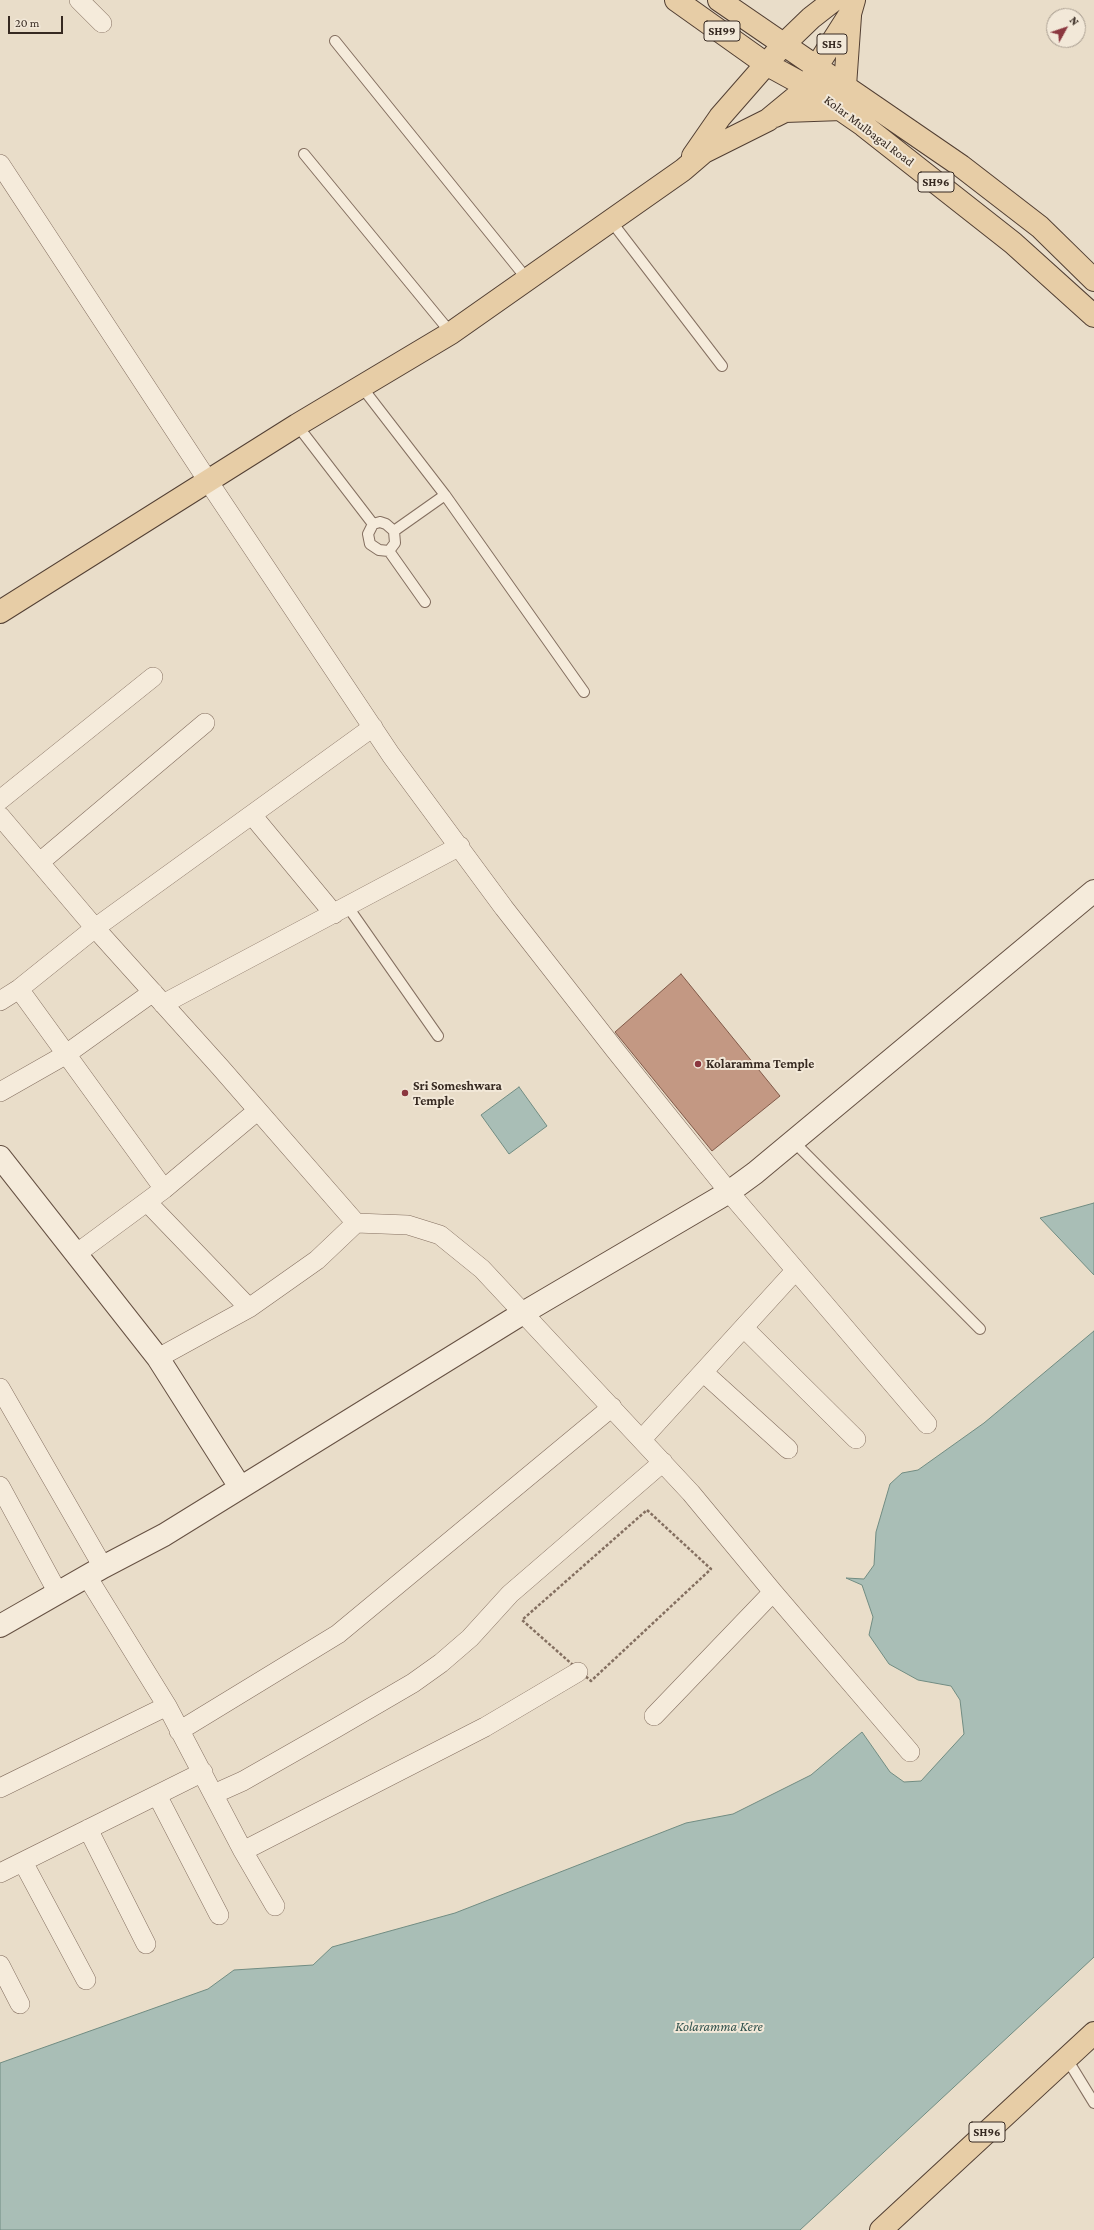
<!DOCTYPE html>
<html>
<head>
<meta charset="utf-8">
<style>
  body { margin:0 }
  #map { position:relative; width:1094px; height:2230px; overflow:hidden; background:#e9ddc9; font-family:"Crimson Pro",serif }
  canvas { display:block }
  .north { position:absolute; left:1046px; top:8px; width:40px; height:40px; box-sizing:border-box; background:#f2e8d8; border:1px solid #a79c8f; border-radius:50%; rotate:50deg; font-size:11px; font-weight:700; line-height:16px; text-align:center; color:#362921 }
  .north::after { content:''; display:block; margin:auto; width:14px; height:18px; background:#8b373f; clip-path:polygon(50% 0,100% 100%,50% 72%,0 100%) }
  .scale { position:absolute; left:8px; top:16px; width:55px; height:18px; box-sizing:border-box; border:2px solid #362921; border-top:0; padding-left:5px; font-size:12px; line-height:14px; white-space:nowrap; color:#362921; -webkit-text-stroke:3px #f2e8d8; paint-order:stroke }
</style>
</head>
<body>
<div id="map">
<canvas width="1094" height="2230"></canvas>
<div class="north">N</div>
<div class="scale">20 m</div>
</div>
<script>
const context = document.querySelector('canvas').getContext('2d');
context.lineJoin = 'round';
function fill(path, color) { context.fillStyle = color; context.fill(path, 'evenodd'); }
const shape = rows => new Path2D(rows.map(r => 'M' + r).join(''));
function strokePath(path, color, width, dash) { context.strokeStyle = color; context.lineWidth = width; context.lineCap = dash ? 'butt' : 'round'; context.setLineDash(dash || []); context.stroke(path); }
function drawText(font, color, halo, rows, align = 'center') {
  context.font = font + ' "Crimson Pro",serif'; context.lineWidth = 4; context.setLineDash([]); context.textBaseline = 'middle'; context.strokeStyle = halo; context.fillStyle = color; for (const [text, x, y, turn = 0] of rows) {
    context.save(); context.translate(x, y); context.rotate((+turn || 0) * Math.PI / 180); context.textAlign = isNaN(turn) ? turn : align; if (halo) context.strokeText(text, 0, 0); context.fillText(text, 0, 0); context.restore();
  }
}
const water = shape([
  [519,1087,547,1126,509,1154,481,1115,519,1087],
  [1094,1203,1094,1275,1040,1218,1094,1203],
  [1094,1331,1094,1957,800,2230,0,2230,0,2063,208,1989,234,1970,313,1965,332,1947,455,1913,686,1823,733,1814,811,1775,862,1732,890,1772,904,1782,921,1781,964,1734,960,1700,951,1686,918,1680,889,1664,869,1635,873,1617,862,1585,846,1578,864,1579,874,1565,876,1532,890,1484,902,1473,918,1470,984,1423,1094,1331]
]);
fill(water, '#a9beb6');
strokePath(water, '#718c82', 1);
const building = shape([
  [681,974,780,1096,712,1151,615,1032,681,974]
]);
fill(building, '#c39883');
strokePath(building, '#805948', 1);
const lane = shape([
  [335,41,527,279],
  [304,154,451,333],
  [611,221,722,366],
  [361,386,445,495,584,692],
  [297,425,373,524],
  [380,522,386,524,394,531,395,543,389,551,379,550,370,544,368,534,373,524,380,522],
  [394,531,445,495],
  [389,551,425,602],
  [348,907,438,1036],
  [793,1141,980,1329],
  [1067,2059,1094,2103]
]);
const street = shape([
  [79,0,102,23],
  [0,164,208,481,391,755,504,908,615,1050,729,1192,927,1424],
  [0,800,153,677],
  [252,815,334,914],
  [0,816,95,928,220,1067,356,1223,317,1260,249,1308,158,1358],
  [40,862,205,723],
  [19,989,164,1189],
  [0,1001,19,989,95,928,373,727],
  [163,1004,460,846],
  [0,1092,65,1055,153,992],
  [147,1202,249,1308],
  [356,1223,408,1225,440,1235,482,1269,691,1493,773,1592,910,1752],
  [76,1254,164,1189,257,1111],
  [744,1328,856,1439],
  [703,1372,788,1449],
  [0,1388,103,1567],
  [642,1439,795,1271],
  [0,1486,58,1593],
  [88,1578,167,1706,243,1851,275,1906],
  [654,1716,773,1592],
  [179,1731,338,1634,612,1407],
  [0,1788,167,1706],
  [214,1794,243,1781,336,1728,413,1683,441,1663,470,1638,510,1594,663,1462],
  [157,1795,219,1915],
  [88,1829,146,1944],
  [243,1851,485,1727,578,1672],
  [23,1862,86,1980],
  [0,1873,203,1772],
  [0,1965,20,2004]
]);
const secondary = shape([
  [0,1157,158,1358,240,1487],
  [0,1626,103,1567,164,1535,523,1313,729,1192,755,1173,1094,891]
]);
const primary = shape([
  [676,0,766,64,808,87,863,125,1013,243,1094,316],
  [719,0,961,166,1040,227,1094,280],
  [845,86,850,16],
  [775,116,785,111,842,109],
  [693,156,720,117,783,45,811,18,834,0],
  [0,612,297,425,451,333,683,170,704,152,768,120,808,87,817,66,850,14,854,0],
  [881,2230,1094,2033]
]);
strokePath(lane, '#846f60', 12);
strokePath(street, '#846f60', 20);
strokePath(secondary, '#665143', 24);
strokePath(primary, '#523f33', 24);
strokePath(shape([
  [647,1510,711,1569,591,1681,522,1620,647,1510]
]), '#846f60', 2.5, [3, 2]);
strokePath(lane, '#f5ebdb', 10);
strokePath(street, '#f5ebdb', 19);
strokePath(secondary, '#f5ebdb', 22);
strokePath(primary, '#e7cda6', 22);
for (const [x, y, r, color] of [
  [698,1064,4,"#8b373f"],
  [405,1093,4,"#8b373f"]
]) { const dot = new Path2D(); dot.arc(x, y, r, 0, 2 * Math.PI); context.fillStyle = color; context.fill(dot); strokePath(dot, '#f2e8d8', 1.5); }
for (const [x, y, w] of [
  [722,31,36],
  [832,44,30],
  [936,182,36],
  [987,2132,36]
]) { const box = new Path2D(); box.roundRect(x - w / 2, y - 10, w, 20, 3); context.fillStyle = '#f2e8d8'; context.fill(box); strokePath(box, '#362921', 1); }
drawText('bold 12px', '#362921', null, [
  ["SH99",722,31],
  ["SH5",832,44],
  ["SH96",936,182],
  ["SH96",987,2132]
]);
drawText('13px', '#362921', '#f2e8d8', [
  ["Kolar Mulbagal Road",869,131,37]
]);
drawText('bold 13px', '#362921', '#f2e8d8', [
  ["Kolaramma Temple",706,1064],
  ["Sri Someshwara",413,1086],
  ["Temple",413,1101]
], 'left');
drawText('italic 14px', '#33544f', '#f2e8d8', [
  ["Kolaramma Kere",719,2027]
]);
</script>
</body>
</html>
